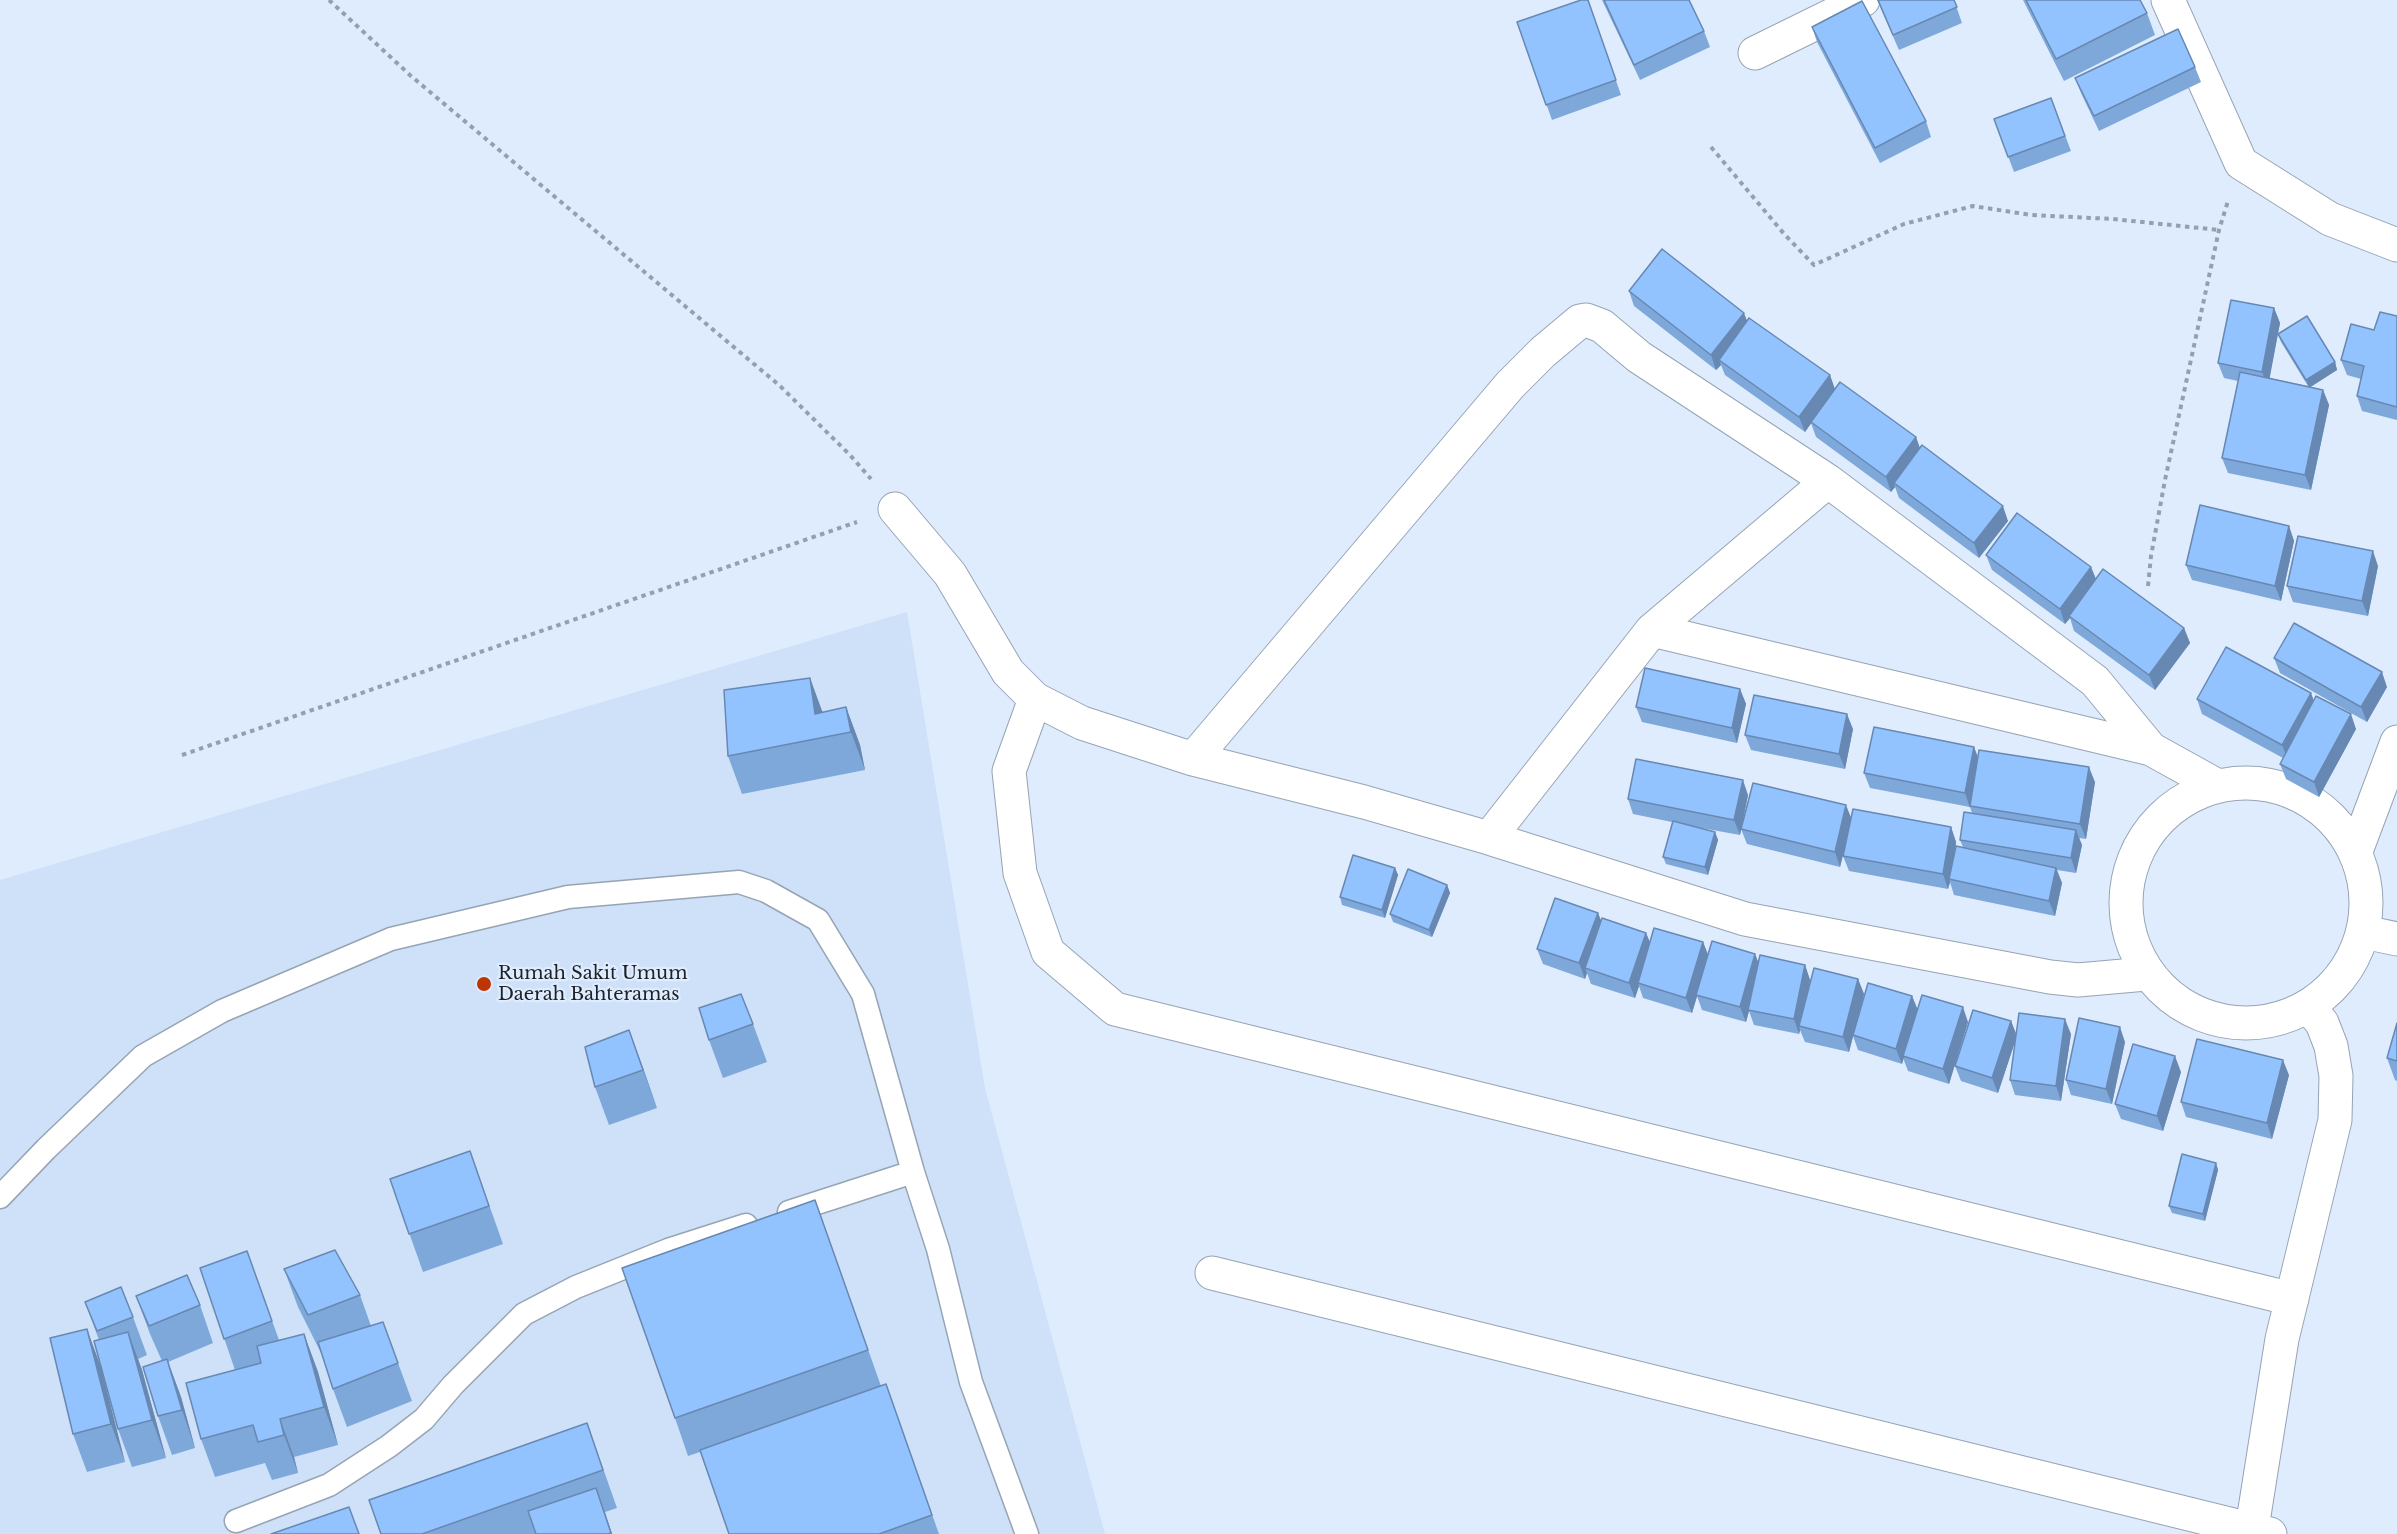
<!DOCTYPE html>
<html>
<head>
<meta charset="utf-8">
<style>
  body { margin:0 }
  canvas { display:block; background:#deecfe }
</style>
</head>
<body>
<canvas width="2397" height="1534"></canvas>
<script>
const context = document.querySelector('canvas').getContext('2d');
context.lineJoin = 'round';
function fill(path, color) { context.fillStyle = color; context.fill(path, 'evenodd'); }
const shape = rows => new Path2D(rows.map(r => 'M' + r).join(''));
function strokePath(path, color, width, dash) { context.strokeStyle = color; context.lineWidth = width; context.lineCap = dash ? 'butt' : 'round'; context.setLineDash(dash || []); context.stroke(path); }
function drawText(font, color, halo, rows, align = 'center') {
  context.font = font + ' "Libre Baskerville",serif'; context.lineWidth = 4.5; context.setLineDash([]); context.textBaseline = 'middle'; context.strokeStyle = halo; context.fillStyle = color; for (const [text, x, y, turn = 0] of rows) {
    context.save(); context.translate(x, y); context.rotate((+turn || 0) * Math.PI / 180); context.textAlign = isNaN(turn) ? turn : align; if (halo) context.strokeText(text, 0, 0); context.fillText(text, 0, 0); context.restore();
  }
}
fill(shape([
  [907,612,985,1088,1105,1534,0,1534,0,880]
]), '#cee1f9');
const lane = shape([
  [0,1197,46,1149,143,1056,222,1011,391,939,568,897,739,882,766,891,818,920,863,994,913,1172,938,1249,971,1382,1027,1534],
  [789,1212,913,1172],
  [236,1521,329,1485,389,1446,424,1419,453,1385,524,1314,576,1287,668,1250,746,1225]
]);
const street = shape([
  [2168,0,2241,163,2330,219,2397,245],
  [1755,53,1863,0],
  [895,509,950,574,1008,672,1035,699,1082,723,1193,759,1364,802,1489,838,1745,919,2050,977,2078,980,2146,974],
  [1652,630,2151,749],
  [1035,699,1009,771,1020,873,1048,952,1115,1009,2292,1299],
  [1193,759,1510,385,1543,352,1580,321,1586,320,1602,326,1639,357,1828,481,2095,681,2151,749,2216,785],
  '2126 903a120 120 0 1 1 240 0a120 120 0 1 1-240 0Z',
  [1489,838,1652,630,1828,481],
  [2356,851,2397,742],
  [2364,932,2397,939],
  [1212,1273,2270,1534],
  [2252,1528,2282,1339,2335,1120,2336,1076,2331,1046,2322,1023,2309,1007]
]);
strokePath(lane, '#96a4b4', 25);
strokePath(street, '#96a4b4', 35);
strokePath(shape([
  [329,0,411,76,779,385,850,455,871,479],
  [1711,147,1785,235,1814,265,1904,224,1973,206,2031,215,2113,219,2219,230],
  [2148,586,2151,556,2165,480,2219,230,2228,201],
  [182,755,857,522]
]), '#95a0ad', 4, [4.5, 4.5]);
strokePath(lane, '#fff', 22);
strokePath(street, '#fff', 33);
fill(shape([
  [1588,0,1621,95,1552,120,1517,22],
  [1602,0,1689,0,1704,31,1710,47,1640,80],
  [1877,0,1954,0,1962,23,1899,50],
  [2023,0,2140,0,2147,13,2155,35,2064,81],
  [1812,27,1926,121,1931,137,1880,163,1817,42],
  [2195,67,2201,82,2099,131,2081,93,2075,78],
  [2051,98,2071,151,2014,172,1994,119],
  [1629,291,1747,321,1830,375,1835,389,1916,437,1920,448,2008,521,1979,558,1899,498,1895,487,1891,492,1816,437,1811,423,1805,432,1725,375,1721,365,1716,370,1634,306],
  [2274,308,2280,323,2269,378,2308,386,2281,342,2278,334,2335,362,2337,370,2310,387,2323,390,2329,405,2311,490,2228,473,2222,458,2238,381,2224,378,2218,363],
  [2397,316,2397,420,2362,411,2357,396,2361,379,2347,375,2341,360,2374,330],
  [2289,526,2294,541,2281,601,2192,580,2186,565],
  [1986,555,2091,567,2096,579,2184,628,2190,643,2155,690,2074,631,2070,618,2065,624,1992,570],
  [2378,566,2368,616,2293,602,2287,586],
  [2274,658,2387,687,2367,722,2280,673],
  [810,678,822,713,846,707,860,745,865,770,742,794,728,756],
  [1740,689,1746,704,1737,743,1642,722,1636,707],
  [2311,693,2314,701,2356,729,2319,797,2286,779,2280,764,2283,758,2202,714,2197,699],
  [1853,729,1845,769,1751,750,1745,735],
  [1978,757,2095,782,2086,839,2079,838,2082,845,2076,873,2057,870,2062,883,2055,916,1954,895,1950,882,1948,889,1849,871,1843,856,1845,846,1840,867,1747,844,1741,829,1851,818,1951,827,1956,842,1956,846,1963,847,1960,840,1972,813,1970,807,1870,788,1864,773],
  [1748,795,1740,835,1685,825,1715,832,1718,840,1708,875,1666,864,1663,857,1672,822,1633,814,1628,799],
  [1395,868,1398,875,1385,918,1342,905,1340,897],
  [1447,885,1450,893,1432,937,1393,922,1390,914],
  [1598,913,1601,922,1646,933,1650,942,1703,942,1708,955,1755,954,1758,962,1805,965,1810,980,1808,994,1858,979,1864,994,1856,1026,1912,996,1918,1010,1968,1022,1949,1084,1908,1071,1903,1058,1902,1064,1858,1050,1853,1036,1849,1052,1805,1042,1800,1030,1799,1034,1754,1025,1749,1011,1746,1022,1702,1010,1697,996,1692,1013,1643,998,1639,986,1635,998,1591,984,1587,973,1585,979,1543,964,1537,949],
  [2011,1021,2016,1034,2071,1034,2061,1101,2015,1095,2010,1080,2015,1041,1998,1093,1961,1081,1955,1066],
  [2397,1023,2397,1081,2395,1080,2387,1058],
  [753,1024,767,1062,723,1078,709,1040],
  [2125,1042,2112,1104,2071,1095,2066,1080],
  [643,1068,657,1108,609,1125,595,1087],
  [2181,1072,2163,1131,2121,1119,2115,1104],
  [2289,1075,2272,1139,2186,1117,2181,1102],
  [470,1151,503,1244,423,1272,390,1179],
  [2216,1163,2218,1170,2205,1221,2172,1213,2169,1206],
  [815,1200,881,1386,886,1384,939,1534,729,1534,700,1452,688,1456,675,1418],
  [247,1251,279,1340,304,1334,318,1372,338,1445,294,1457,298,1473,272,1480,265,1463,215,1477,201,1439,235,1370,200,1268],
  [284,1269,360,1295,371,1326,383,1322,412,1401,347,1427,333,1389,321,1353,298,1307],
  [136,1296,200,1305,213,1343,168,1362,181,1397,195,1448,172,1455,158,1416,162,1361,150,1334],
  [85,1302,133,1317,147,1355,138,1359,142,1370,166,1458,132,1467,118,1429,99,1340],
  [87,1329,125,1462,87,1472,73,1434],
  [587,1423,617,1508,605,1512,612,1534,381,1534]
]), '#7ea8da');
fill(shape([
  [2274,308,2280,323,2268,387,2262,372],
  [1744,313,1750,328,1719,360,1721,365,1716,370,1711,355],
  [2335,362,2337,370,2309,388,2306,380],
  [1830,375,1835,390,1805,432,1799,417],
  [2323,390,2329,405,2311,490,2305,475],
  [1916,437,1921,452,1894,483,1895,487,1891,492,1886,477],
  [2003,506,2008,521,1979,558,1974,543],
  [2289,526,2294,541,2281,601,2275,586],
  [2373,551,2378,566,2368,616,2362,601],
  [2091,567,2097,582,2069,616,2070,618,2065,624,2060,609],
  [2184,628,2190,643,2155,690,2149,675],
  [2382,672,2387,687,2367,722,2361,707],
  [810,678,824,716,815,714],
  [1740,689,1746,704,1737,743,1732,728],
  [2311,693,2316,708,2288,760,2282,745],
  [846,707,860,745,865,770,851,732],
  [1847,714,1853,729,1845,769,1839,754],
  [2351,714,2356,729,2319,797,2314,782],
  [1974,747,1980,762,1970,808,1965,793],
  [2089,767,2095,782,2086,839,2080,824],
  [1743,780,1748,795,1740,835,1734,820],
  [1846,805,1852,820,1840,867,1835,852],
  [1951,827,1956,842,1950,880,1949,879,1950,882,1948,889,1943,874],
  [2076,830,2082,845,2076,873,2071,858],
  [1715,832,1718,840,1708,875,1705,867],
  [1395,868,1398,875,1385,918,1382,910],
  [2056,868,2062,883,2055,916,2049,901],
  [1447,885,1450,893,1432,937,1429,930],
  [1598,913,1604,928,1585,968,1587,973,1585,979,1579,963],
  [1646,933,1652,948,1638,983,1639,986,1635,998,1629,983],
  [1703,942,1709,957,1692,1013,1686,998],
  [1755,954,1761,969,1748,1010,1749,1011,1746,1022,1740,1007],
  [1805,965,1810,980,1801,1027,1799,1026,1800,1030,1799,1034,1794,1019],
  [1858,979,1864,994,1849,1052,1843,1037],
  [1912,996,1918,1011,1902,1064,1896,1049],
  [1963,1007,1968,1022,1949,1084,1943,1069],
  [2065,1019,2071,1034,2061,1101,2056,1086],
  [2011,1021,2017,1036,1998,1093,1992,1078],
  [2120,1027,2125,1042,2112,1104,2106,1089],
  [629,1030,643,1068,657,1108,643,1070],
  [2175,1056,2181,1072,2163,1131,2157,1116],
  [2283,1060,2289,1075,2272,1139,2267,1123],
  [2216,1163,2218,1170,2205,1221,2203,1214],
  [87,1329,101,1367,125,1462,111,1424],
  [128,1332,142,1370,166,1458,152,1420],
  [304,1334,318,1372,338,1445,324,1407],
  [167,1359,181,1397,195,1448,182,1410],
  [280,1419,294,1457,298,1473,284,1435],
  [596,1488,612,1534,611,1534,611,1533]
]), '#6788b2');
const building = shape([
  [1581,0,1588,0,1616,80,1546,105,1517,22,1581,0],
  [1604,0,1689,0,1704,31,1634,65,1604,0],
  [1878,0,1954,0,1957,7,1893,35,1878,0],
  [2026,0,2140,0,2147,13,2056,59,2026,0],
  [1862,1,1926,121,1875,148,1812,27,1862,1],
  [2178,29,2195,67,2094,116,2075,78,2178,29],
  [2051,98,2065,136,2008,157,1994,119,2051,98],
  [1662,249,1744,313,1711,355,1629,291,1662,249],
  [2231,300,2274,308,2262,372,2218,363,2231,300],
  [2380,312,2397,316,2397,407,2357,396,2364,366,2341,360,2351,324,2374,330,2380,312],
  [2307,316,2335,362,2306,380,2278,334,2307,316],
  [1749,318,1830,375,1799,417,1719,360,1749,318],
  [2240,372,2323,390,2305,475,2222,458,2240,372],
  [1840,382,1916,437,1886,477,1811,422,1840,382],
  [1922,445,2003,506,1974,543,1894,483,1922,445],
  [2200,505,2289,526,2275,586,2186,565,2200,505],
  [2017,513,2091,567,2060,609,1986,555,2017,513],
  [2298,536,2373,551,2362,601,2287,586,2298,536],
  [2103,569,2184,628,2149,675,2069,616,2103,569],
  [2294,623,2382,672,2361,707,2274,658,2294,623],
  [2226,647,2311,693,2282,745,2197,699,2226,647],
  [1645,668,1740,689,1732,728,1636,707,1645,668],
  [810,678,815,714,846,707,851,732,728,756,724,690,810,678],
  [1754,695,1847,714,1839,754,1745,735,1754,695],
  [2316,696,2351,714,2314,782,2280,764,2316,696],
  [1874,727,1974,747,1965,793,1864,773,1874,727],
  [1979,750,2089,767,2080,824,1970,806,1979,750],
  [1636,759,1743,780,1734,820,1628,799,1636,759],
  [1753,783,1846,805,1835,852,1741,829,1753,783],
  [1853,809,1951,827,1943,874,1843,856,1853,809],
  [1964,812,2076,830,2071,858,1960,840,1964,812],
  [1673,821,1715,832,1705,867,1663,857,1673,821],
  [1956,846,2056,868,2049,901,1949,879,1956,846],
  [1353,855,1395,868,1382,910,1340,897,1353,855],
  [1408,869,1447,885,1429,930,1390,914,1408,869],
  [1555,898,1598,913,1579,963,1537,949,1555,898],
  [1602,918,1646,933,1629,983,1585,968,1602,918],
  [1654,928,1703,942,1686,998,1638,983,1654,928],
  [1712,941,1755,954,1740,1007,1696,995,1712,941],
  [1760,955,1805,965,1794,1019,1748,1010,1760,955],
  [1814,968,1858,979,1843,1037,1799,1026,1814,968],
  [1868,983,1912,996,1896,1049,1853,1035,1868,983],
  [741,994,753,1024,709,1040,699,1008,741,994],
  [1922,995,1963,1007,1943,1069,1903,1056,1922,995],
  [1973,1010,2011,1021,1992,1078,1955,1066,1973,1010],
  [2019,1013,2065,1019,2056,1086,2010,1080,2019,1013],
  [2079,1018,2120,1027,2106,1089,2066,1080,2079,1018],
  [2397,1023,2397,1061,2387,1058,2397,1023],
  [629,1030,643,1070,595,1087,585,1047,629,1030],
  [2197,1039,2283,1060,2267,1123,2181,1102,2197,1039],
  [2133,1044,2175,1056,2157,1116,2115,1104,2133,1044],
  [470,1151,489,1206,409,1234,390,1179,470,1151],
  [2182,1154,2216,1163,2203,1214,2169,1206,2182,1154],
  [815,1200,868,1350,675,1418,622,1268,815,1200],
  [335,1250,360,1295,308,1315,284,1269,335,1250],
  [247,1251,272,1321,224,1339,200,1268,247,1251],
  [187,1275,200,1305,149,1326,136,1296,187,1275],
  [121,1287,133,1317,97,1331,85,1302,121,1287],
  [383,1322,398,1363,333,1389,318,1342,383,1322],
  [87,1329,111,1424,73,1434,50,1338,87,1329],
  [128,1332,152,1420,118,1429,94,1341,128,1332],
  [304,1334,324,1407,280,1419,284,1435,258,1442,253,1425,201,1439,186,1383,261,1363,257,1346,304,1334],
  [167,1359,182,1410,158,1416,143,1367,167,1359],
  [886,1384,932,1515,879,1534,729,1534,700,1450,886,1384],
  [587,1423,603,1470,422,1534,381,1534,369,1500,587,1423],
  [596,1488,611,1533,607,1534,536,1534,528,1511,596,1488],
  [349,1507,359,1534,271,1534,349,1507]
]);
fill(building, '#93c3fe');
strokePath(building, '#6788b2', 1.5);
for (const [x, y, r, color] of [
  [484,984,8,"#be3505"]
]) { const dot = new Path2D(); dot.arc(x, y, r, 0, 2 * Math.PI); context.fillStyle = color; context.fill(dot); strokePath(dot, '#deecfe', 2); }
drawText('18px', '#1c2228', '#deecfe', [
  ["Rumah Sakit Umum",498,974],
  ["Daerah Bahteramas",498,995]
], 'left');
</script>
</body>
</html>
